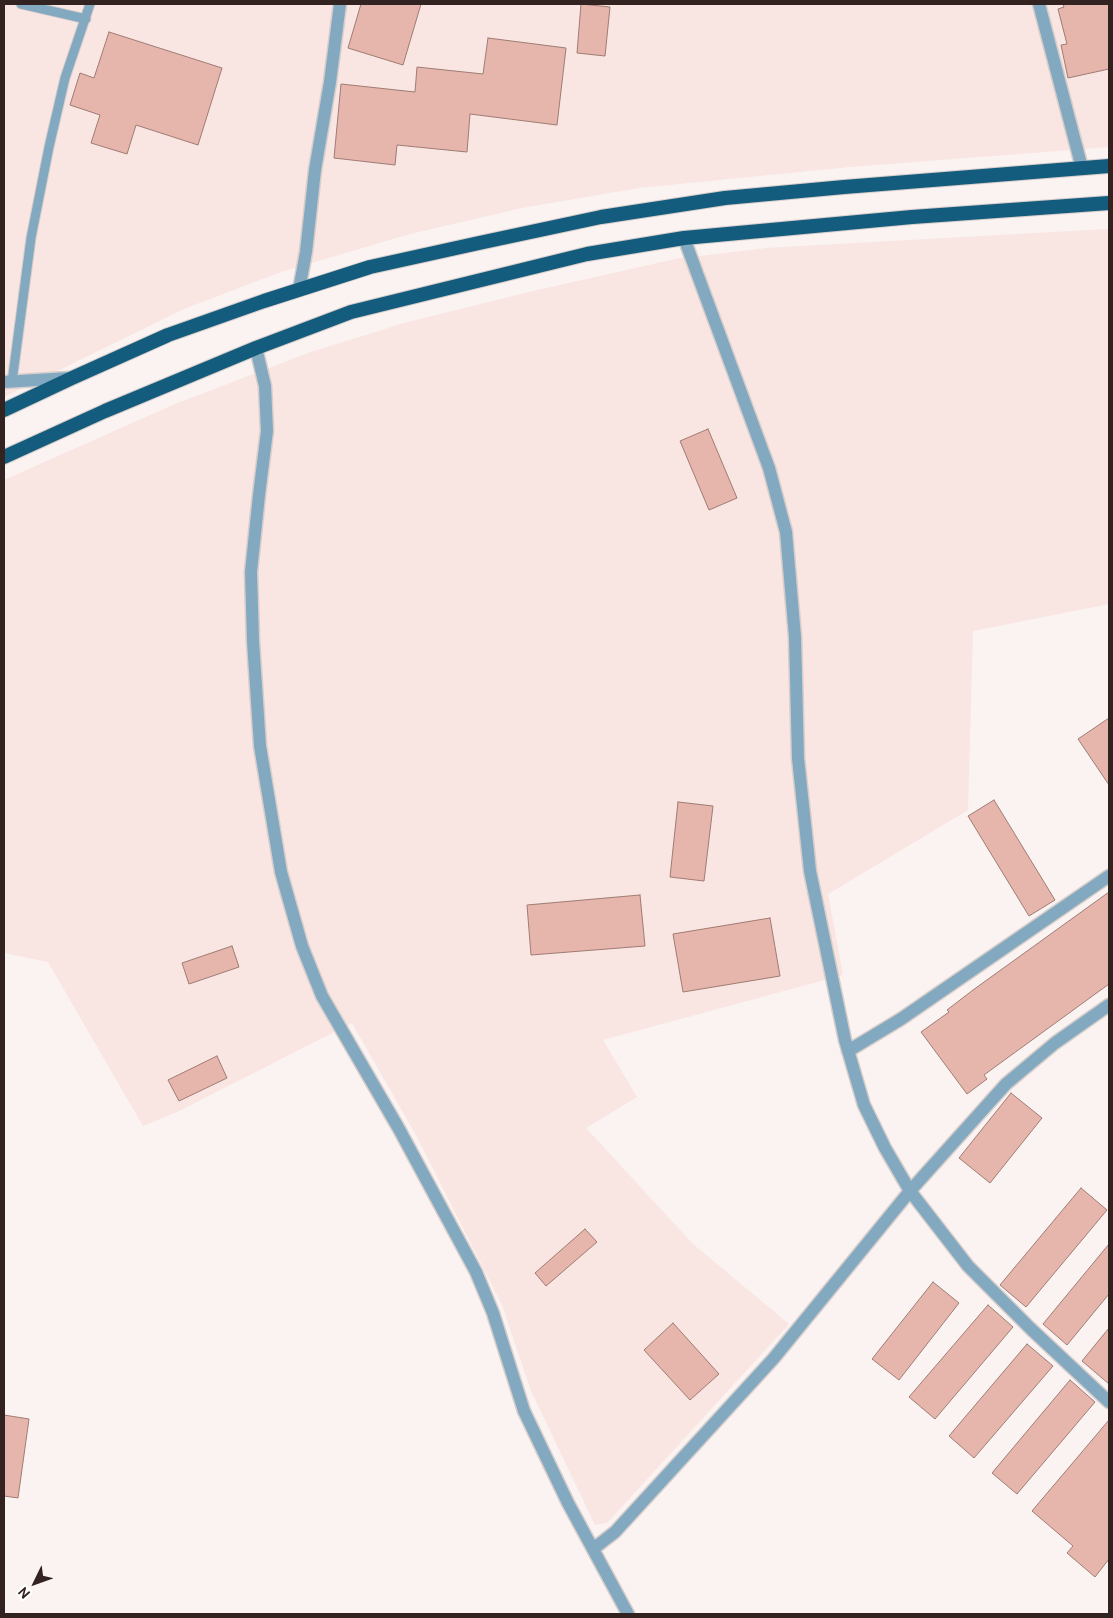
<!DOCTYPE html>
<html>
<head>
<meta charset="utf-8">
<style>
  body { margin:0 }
  #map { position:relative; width:1113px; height:1618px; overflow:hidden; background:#fbf3f1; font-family:Cabin,sans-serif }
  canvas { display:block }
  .frame { position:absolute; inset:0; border:5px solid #322320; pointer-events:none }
  .north { position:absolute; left:10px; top:1558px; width:50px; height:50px; -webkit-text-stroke:4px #fff; paint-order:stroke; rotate:228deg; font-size:14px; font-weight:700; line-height:20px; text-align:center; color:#322320 }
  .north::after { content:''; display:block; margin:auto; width:18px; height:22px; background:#322320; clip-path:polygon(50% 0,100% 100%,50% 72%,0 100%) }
</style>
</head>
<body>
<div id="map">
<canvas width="1113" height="1618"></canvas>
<div class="frame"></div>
<div class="north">N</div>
</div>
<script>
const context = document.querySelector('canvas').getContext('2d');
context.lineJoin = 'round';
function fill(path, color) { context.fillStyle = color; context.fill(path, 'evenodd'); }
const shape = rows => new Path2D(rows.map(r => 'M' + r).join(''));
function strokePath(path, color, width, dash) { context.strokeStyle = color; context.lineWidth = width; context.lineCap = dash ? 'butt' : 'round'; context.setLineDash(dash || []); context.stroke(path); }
fill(shape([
  [4,4,1109,4,1109,147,850,167,639,188,522,208,410,234,281,272,184,309,4,397],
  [1109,229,1109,604,973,631,968,810,828,894,843,975,603,1040,637,1097,586,1128,693,1244,789,1324,607,1523,595,1525,531,1391,502,1305,417,1137,352,1023,177,1112,143,1126,48,962,4,953,4,480,175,404,311,352,404,323,529,292,675,259,767,248]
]), '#f9e5e1');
const building = shape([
  [361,4,421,4,403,65,348,48,361,4],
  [581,4,610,7,605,56,577,53,581,4],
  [1063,4,1109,4,1109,69,1068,78,1061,45,1067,44,1058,9,1064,7,1063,4],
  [109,32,222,68,198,145,136,125,127,154,91,143,100,115,70,105,80,73,94,78,109,32],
  [488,38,566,48,557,125,470,114,467,152,397,145,395,165,334,158,341,84,415,92,417,67,483,74,488,38],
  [708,429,737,498,709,510,680,441,708,429],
  [1109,718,1109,785,1078,739,1109,718],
  [994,800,1055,900,1029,916,968,816,994,800],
  [678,802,713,806,704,881,670,877,678,802],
  [1109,892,1109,984,1010,1056,984,1075,987,1079,967,1094,921,1032,949,1012,947,1010,973,990,1109,892],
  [640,895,645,946,531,955,527,905,640,895],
  [770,918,780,976,683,992,673,934,770,918],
  [232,946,239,967,189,984,182,963,232,946],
  [217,1056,227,1078,179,1101,168,1080,217,1056],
  [1011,1093,1042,1118,990,1183,959,1158,1011,1093],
  [1081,1188,1107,1210,1026,1307,1000,1285,1081,1188],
  [585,1229,597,1242,546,1286,535,1273,585,1229],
  [1109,1244,1109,1294,1067,1345,1043,1324,1109,1244],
  [933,1282,959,1303,899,1380,872,1359,933,1282],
  [988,1305,1013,1327,935,1419,909,1397,988,1305],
  [673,1323,719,1374,690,1400,644,1350,673,1323],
  [1109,1328,1109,1384,1082,1361,1109,1328],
  [1027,1344,1053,1366,974,1458,949,1436,1027,1344],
  [1070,1380,1095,1402,1017,1494,992,1473,1070,1380],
  [4,1415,29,1419,18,1498,4,1496,4,1415],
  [1109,1420,1109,1559,1095,1577,1067,1553,1073,1546,1032,1511,1109,1420]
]);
fill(building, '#e6b6ac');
strokePath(building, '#9f7c74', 1);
const service = shape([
  [21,4,86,19],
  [12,382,31,238,49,147,65,78,90,4]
]);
const minor = shape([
  [1039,4,1082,168],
  [684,238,769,468,786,532,795,637,798,758,810,871,845,1040,864,1105,885,1148,910,1191,968,1266,1031,1329,1109,1402],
  [299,290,306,252,315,170,330,82,340,4],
  [256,348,265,386,267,431,259,495,251,572,253,641,260,746,281,872,302,946,322,996,399,1129,476,1272,493,1313,524,1411,568,1503,628,1614],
  [4,382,69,378],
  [848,1051,901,1019,1109,876],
  [593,1549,615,1532,774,1358,910,1191,1006,1084,1055,1043,1109,1005]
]);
const trunk = shape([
  [4,410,72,378,168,335,264,301,370,267,479,243,601,217,725,198,844,187,1109,166],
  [4,457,105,411,256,348,351,312,587,254,684,238,912,217,1109,203]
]);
strokePath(service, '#d7cecb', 11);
strokePath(minor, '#d7cecb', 15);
strokePath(trunk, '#d7cecb', 16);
strokePath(service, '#83a9c0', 9);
strokePath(minor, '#83a9c0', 12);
strokePath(trunk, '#145c7e', 14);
</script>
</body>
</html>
